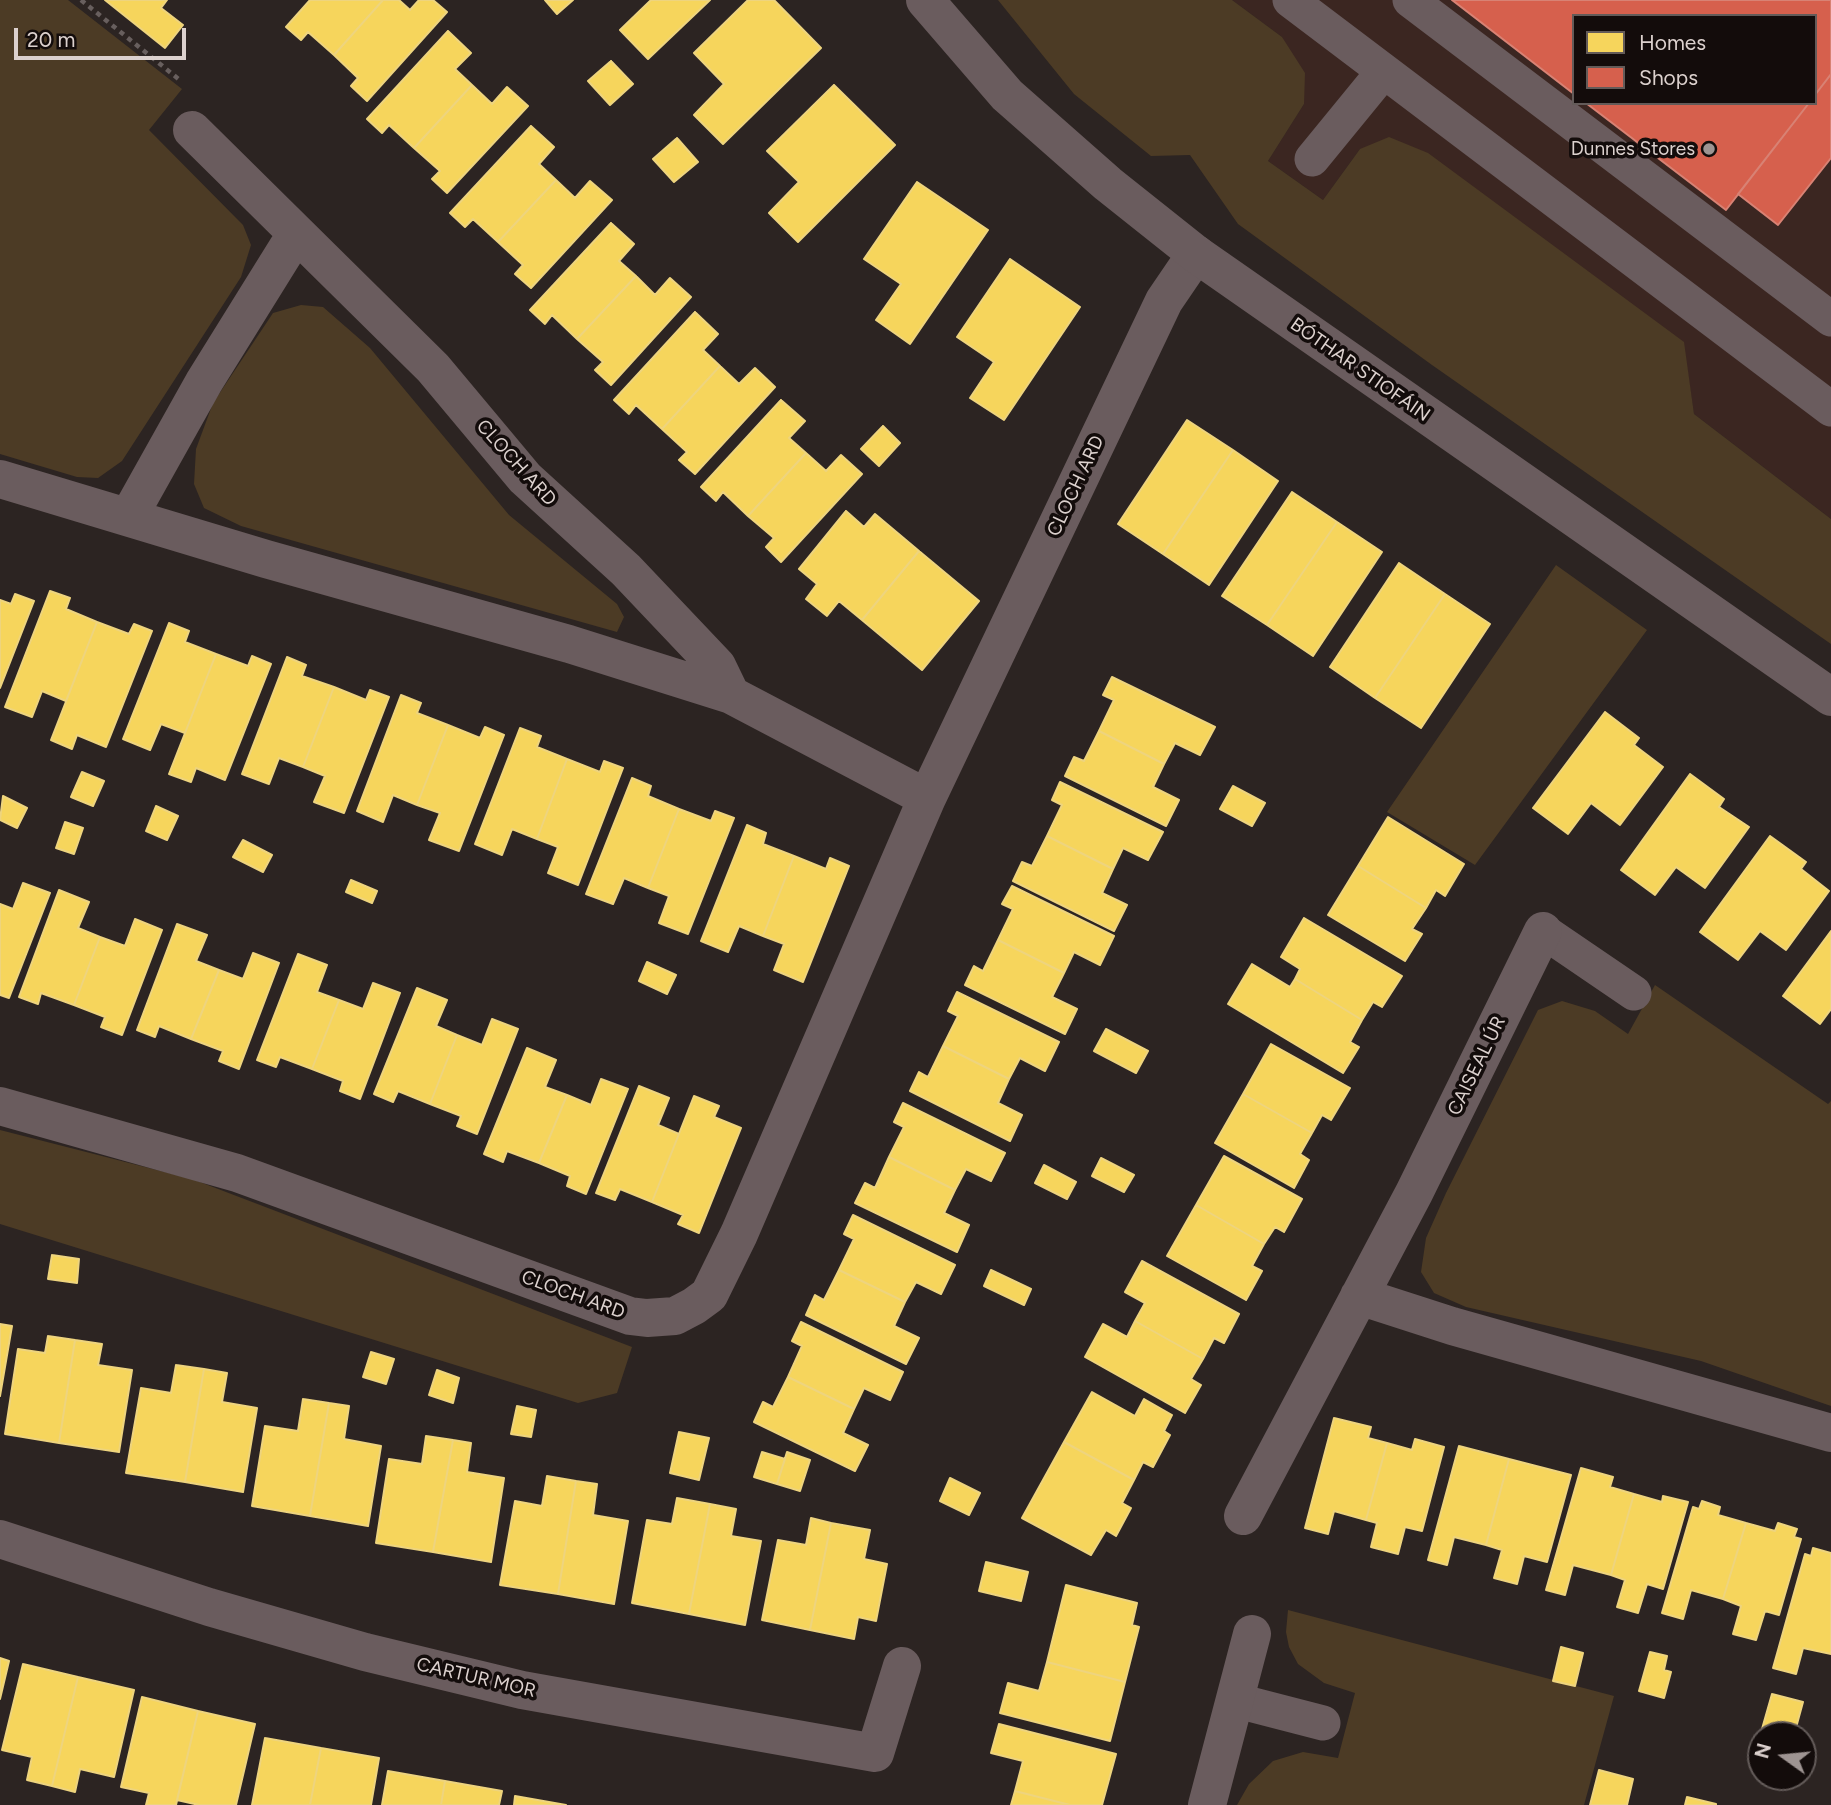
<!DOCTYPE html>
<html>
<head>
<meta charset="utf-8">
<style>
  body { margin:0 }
  #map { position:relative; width:1831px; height:1805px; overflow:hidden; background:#2c2422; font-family:Figtree,sans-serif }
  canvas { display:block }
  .legend { position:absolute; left:1572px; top:14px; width:245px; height:91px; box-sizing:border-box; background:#130c0b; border:2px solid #635b59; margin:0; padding:9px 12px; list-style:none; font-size:21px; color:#dcd1ce }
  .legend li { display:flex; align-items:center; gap:14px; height:35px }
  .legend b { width:35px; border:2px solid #635b59 }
  .north { position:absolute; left:1747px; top:1721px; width:70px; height:70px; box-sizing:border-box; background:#130c0b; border:2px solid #635b59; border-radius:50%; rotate:285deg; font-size:19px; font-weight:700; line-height:28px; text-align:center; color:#dcd1ce }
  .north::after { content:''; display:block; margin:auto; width:24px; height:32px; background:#9e9492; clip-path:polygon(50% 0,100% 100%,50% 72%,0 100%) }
  .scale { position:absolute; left:14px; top:28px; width:172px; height:32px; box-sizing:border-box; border:4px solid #dcd1ce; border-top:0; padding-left:9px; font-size:21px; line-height:24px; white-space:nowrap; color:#dcd1ce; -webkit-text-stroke:5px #130c0b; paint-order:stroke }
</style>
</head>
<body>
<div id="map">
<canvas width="1831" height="1805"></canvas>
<ul class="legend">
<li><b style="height:19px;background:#f6d55c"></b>Homes</li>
<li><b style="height:19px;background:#d6604d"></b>Shops</li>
</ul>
<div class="north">N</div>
<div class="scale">20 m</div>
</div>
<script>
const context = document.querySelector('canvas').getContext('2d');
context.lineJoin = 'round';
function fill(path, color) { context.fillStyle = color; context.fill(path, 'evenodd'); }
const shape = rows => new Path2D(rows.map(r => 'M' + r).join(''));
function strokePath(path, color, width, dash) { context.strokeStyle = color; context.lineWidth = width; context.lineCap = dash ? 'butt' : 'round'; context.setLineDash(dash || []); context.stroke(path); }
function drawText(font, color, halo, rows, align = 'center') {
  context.font = font + ' Figtree,sans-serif'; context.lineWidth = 7; context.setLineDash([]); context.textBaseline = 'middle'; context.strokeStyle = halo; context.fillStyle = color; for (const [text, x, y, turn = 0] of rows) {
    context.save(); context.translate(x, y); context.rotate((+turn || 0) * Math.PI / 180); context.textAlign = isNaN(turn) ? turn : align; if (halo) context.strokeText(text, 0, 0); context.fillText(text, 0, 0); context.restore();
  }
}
fill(shape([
  [1232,0,1831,0,1831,519,1694,414,1683,342,1360,149,1323,200,1268,161,1304,104,1282,37],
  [1574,16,1815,16,1815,103,1574,103]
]), '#3b2621');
fill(shape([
  [0,0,68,0,182,89,149,130,243,225,251,245,241,277,122,461,98,478,77,477,0,454],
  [998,0,1232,0,1282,37,1305,73,1304,104,1268,161,1323,200,1360,149,1389,137,1428,153,1684,342,1694,414,1831,519,1831,644,1432,365,1238,224,1190,155,1151,156,1074,94],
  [301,305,323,307,370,348,509,515,617,604,624,617,617,632,241,526,204,508,194,484,196,449,213,403,273,313],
  [1556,565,1647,630,1475,865,1387,812],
  [1655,985,1828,1104,1831,1101,1831,1406,1701,1361,1466,1307,1434,1293,1421,1272,1426,1238,1446,1193,1538,1010,1562,1001,1595,1011,1628,1034],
  [0,1130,192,1179,632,1347,617,1393,578,1403,0,1224],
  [1288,1610,1614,1696,1584,1805,1237,1805,1249,1784,1273,1761,1303,1752,1338,1758,1355,1693,1324,1683,1298,1664,1289,1647,1286,1632]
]), '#4c3b25');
const homes = shape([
  [105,0,167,0,161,8,183,25,165,48,105,0],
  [310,0,383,0,334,55,308,32,301,40,286,27,310,0],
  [383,0,399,0,410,10,419,0,433,0,447,12,367,101,351,86,358,78,334,55,383,0],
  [545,0,573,0,557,14,545,0],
  [651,0,710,0,648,59,620,30,651,0],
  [748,0,774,0,821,48,723,144,694,115,724,84,694,53,748,0],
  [448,31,471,53,455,69,472,85,414,148,389,125,382,133,367,119,448,31],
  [611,61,633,84,610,105,588,81,611,61],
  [472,85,492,104,507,87,528,106,447,193,432,179,440,171,414,148,472,85],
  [834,85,895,145,798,242,769,213,799,182,767,151,834,85],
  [531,126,554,147,539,164,556,180,498,242,473,219,465,227,450,213,531,126],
  [677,138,698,162,674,182,653,159,677,138],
  [556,180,575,198,590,181,612,200,531,288,515,274,523,265,498,242,556,180],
  [917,182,988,230,910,344,876,320,901,284,864,259,917,182],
  [611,223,634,244,619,261,636,276,577,339,552,315,545,324,530,310,611,223],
  [1010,259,1080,307,1004,420,970,398,994,362,957,337,1010,259],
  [636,276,655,295,670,278,691,297,611,385,595,370,603,362,577,339,636,276],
  [695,312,718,334,703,350,720,366,662,429,636,405,629,414,614,400,695,312],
  [720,366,739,384,755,368,775,387,695,474,679,460,687,452,662,429,720,366],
  [781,400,805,421,789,438,806,453,748,516,723,492,716,501,701,487,781,400],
  [1187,420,1233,450,1163,554,1118,524,1187,420],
  [883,426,900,443,879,466,861,449,883,426],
  [1233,450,1278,481,1209,585,1163,554,1233,450],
  [806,453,826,471,841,455,862,474,781,562,766,547,774,538,748,516,806,453],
  [1292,492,1337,522,1267,625,1222,596,1292,492],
  [846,511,864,527,875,514,919,551,862,620,839,601,827,616,806,599,817,584,799,569,846,511],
  [1337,522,1382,552,1313,656,1267,625,1337,522],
  [919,551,979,601,922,670,862,620,919,551],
  [1399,563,1445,594,1375,698,1330,667,1399,563],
  [50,591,70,598,66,609,97,622,66,701,42,691,32,717,5,707,50,591],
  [15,594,34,601,0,688,0,600,11,604,15,594],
  [1445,594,1490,624,1421,728,1375,698,1445,594],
  [97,622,129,634,134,624,152,631,106,747,77,735,72,749,51,740,97,622],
  [169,623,189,631,185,642,216,654,185,733,161,724,150,750,123,739,169,623],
  [216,654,248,666,252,656,271,664,225,780,196,768,191,782,169,774,216,654],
  [287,657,306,665,302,676,334,687,303,767,279,758,269,784,242,774,287,657],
  [1112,677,1215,727,1200,755,1175,743,1164,764,1099,731,1114,700,1103,695,1112,677],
  [334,687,366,700,370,690,389,697,344,813,314,802,325,776,303,767,334,687],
  [401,695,421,703,417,713,448,725,417,805,393,795,383,822,357,811,401,695],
  [1605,712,1639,738,1634,745,1663,767,1620,825,1591,803,1568,834,1533,808,1605,712],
  [448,725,480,738,485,727,504,735,459,851,429,840,440,813,417,805,448,725],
  [520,728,541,736,537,747,567,759,537,839,512,829,502,855,475,844,520,728],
  [1099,731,1164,764,1153,787,1179,800,1166,826,1065,776,1074,757,1084,761,1099,731],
  [567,759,600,772,604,761,623,768,578,885,548,873,558,847,537,839,567,759],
  [82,772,104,781,93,806,71,797,82,772],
  [1690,774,1724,799,1719,807,1749,827,1705,888,1676,867,1655,895,1621,870,1690,774],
  [632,778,651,786,648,796,679,809,648,888,624,878,613,904,586,894,632,778],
  [1060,782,1163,832,1148,860,1123,848,1113,869,1047,836,1062,805,1052,800,1060,782],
  [1233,786,1265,803,1252,826,1220,809,1233,786],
  [3,796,27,808,17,828,0,820,3,796],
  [156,806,178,816,167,840,146,831,156,806],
  [679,809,711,821,715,811,734,818,688,934,659,923,669,896,648,888,679,809],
  [1388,817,1464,864,1445,896,1436,890,1426,908,1358,866,1388,817],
  [65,822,83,828,74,854,56,848,65,822],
  [747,825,766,833,763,844,794,856,763,936,739,926,728,952,701,941,747,825],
  [1047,836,1113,869,1102,893,1127,905,1114,931,1013,881,1022,862,1032,866,1047,836],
  [1770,836,1806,862,1801,869,1829,891,1786,950,1760,931,1738,960,1700,932,1770,836],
  [243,840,272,855,263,872,233,857,243,840],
  [794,856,826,869,830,858,849,866,803,982,774,970,784,944,763,936,794,856],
  [1358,866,1426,908,1412,929,1422,934,1405,961,1328,915,1358,866],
  [351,880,377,891,372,903,346,892,351,880],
  [23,883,50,893,9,998,0,995,0,904,13,909,23,883],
  [1012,886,1114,936,1100,965,1074,952,1064,973,998,940,1013,909,1002,904,1012,886],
  [59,890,89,902,78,928,100,937,74,1005,41,993,38,1004,19,997,59,890],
  [1304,918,1402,976,1382,1007,1373,1002,1362,1020,1295,979,1300,969,1281,957,1304,918],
  [135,919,162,930,122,1035,101,1027,105,1017,74,1005,100,937,125,946,135,919],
  [177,924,207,935,196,961,219,970,191,1039,159,1026,155,1037,137,1030,177,924],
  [1831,931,1831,1009,1820,1024,1783,996,1831,931],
  [998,940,1064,973,1052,997,1077,1009,1065,1034,965,985,974,966,983,971,998,940],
  [253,953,279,963,239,1069,219,1061,223,1051,191,1039,219,970,243,979,253,953],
  [298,954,327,965,317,992,339,1000,312,1069,280,1057,276,1067,257,1060,298,954],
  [647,962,676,975,667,994,639,981,647,962],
  [1252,964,1290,987,1295,979,1362,1020,1350,1042,1359,1047,1343,1073,1228,1004,1252,964],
  [373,983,400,993,360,1099,340,1091,343,1081,312,1069,339,1000,363,1009,373,983],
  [417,988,447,1000,436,1026,457,1035,430,1104,398,1091,393,1102,374,1094,417,988],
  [957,992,1059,1042,1045,1071,1020,1058,1009,1079,943,1046,958,1016,948,1011,957,992],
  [492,1019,518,1029,477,1134,457,1126,461,1116,430,1104,457,1035,482,1045,492,1019],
  [1106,1029,1148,1051,1136,1073,1094,1051,1106,1029],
  [1271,1044,1350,1088,1331,1120,1322,1115,1312,1133,1243,1094,1271,1044],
  [943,1046,1009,1079,998,1103,1022,1115,1010,1141,910,1091,919,1072,928,1077,943,1046],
  [527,1048,556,1060,545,1087,567,1095,539,1163,507,1151,503,1162,484,1154,527,1048],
  [601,1079,628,1089,586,1194,567,1186,570,1176,539,1163,567,1095,591,1105,601,1079],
  [639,1086,669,1098,658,1125,679,1134,652,1202,620,1189,615,1200,596,1193,639,1086],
  [1243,1094,1312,1133,1300,1154,1309,1160,1294,1188,1215,1143,1243,1094],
  [694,1096,719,1106,714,1117,741,1128,699,1233,678,1224,683,1215,652,1202,694,1096],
  [903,1103,1005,1153,991,1181,966,1169,955,1190,889,1157,904,1127,894,1122,903,1103],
  [1224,1156,1302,1199,1284,1232,1275,1227,1264,1244,1196,1205,1224,1156],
  [889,1157,955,1190,944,1213,969,1225,957,1252,855,1203,865,1183,875,1188,889,1157],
  [1101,1158,1134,1175,1124,1192,1092,1176,1101,1158],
  [1044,1165,1076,1182,1067,1199,1035,1183,1044,1165],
  [1196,1205,1264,1244,1252,1266,1262,1271,1246,1300,1167,1256,1196,1205],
  [853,1215,955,1265,941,1294,916,1282,905,1302,839,1270,854,1239,844,1234,853,1215],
  [52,1255,79,1259,77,1283,48,1279,52,1255],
  [1142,1261,1239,1314,1224,1343,1214,1338,1203,1359,1135,1321,1145,1303,1125,1292,1142,1261],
  [839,1270,905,1302,894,1326,919,1338,906,1364,806,1315,815,1295,824,1300,839,1270],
  [991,1270,1031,1289,1024,1305,984,1286,991,1270],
  [1135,1321,1203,1359,1191,1379,1201,1385,1185,1413,1085,1357,1103,1324,1127,1337,1135,1321],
  [801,1322,903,1372,890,1400,864,1388,854,1409,788,1377,802,1346,792,1341,801,1322],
  [0,1324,12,1326,0,1396,0,1324],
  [48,1336,75,1340,59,1443,5,1434,18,1349,45,1353,48,1336],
  [75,1340,102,1344,98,1365,132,1370,119,1452,59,1443,75,1340],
  [371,1352,394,1359,386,1384,363,1377,371,1352],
  [176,1365,204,1369,185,1482,126,1473,141,1388,171,1393,176,1365],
  [204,1369,227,1373,222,1402,257,1408,243,1492,185,1482,204,1369],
  [437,1370,459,1378,453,1403,429,1395,437,1370],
  [788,1377,854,1409,843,1433,868,1445,855,1471,754,1422,763,1402,773,1407,788,1377],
  [1092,1392,1135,1416,1144,1399,1172,1415,1164,1431,1170,1435,1153,1467,1143,1462,1134,1480,1064,1442,1092,1392],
  [303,1399,329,1403,310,1516,252,1506,265,1426,298,1431,303,1399],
  [329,1403,349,1406,344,1439,381,1446,368,1526,310,1516,329,1403],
  [517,1406,536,1410,531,1437,511,1434,517,1406],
  [1334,1418,1371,1427,1368,1438,1387,1443,1366,1520,1334,1511,1328,1534,1305,1528,1334,1418],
  [679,1432,709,1438,699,1480,670,1473,679,1432],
  [426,1436,453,1440,433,1552,376,1543,389,1459,422,1464,426,1436],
  [1415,1439,1444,1447,1422,1531,1405,1527,1398,1554,1371,1547,1377,1523,1366,1520,1387,1443,1412,1450,1415,1439],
  [453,1440,471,1443,467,1472,504,1478,491,1562,433,1552,453,1440],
  [1064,1442,1134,1480,1122,1503,1131,1508,1116,1536,1106,1530,1091,1555,1022,1518,1064,1442],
  [1459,1446,1509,1459,1486,1545,1454,1537,1447,1565,1428,1560,1459,1446],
  [762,1452,785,1459,777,1484,754,1477,762,1452],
  [787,1452,810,1460,800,1491,777,1484,787,1452],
  [1509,1459,1571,1475,1547,1562,1524,1556,1517,1584,1494,1578,1502,1550,1486,1545,1509,1459],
  [1581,1468,1613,1477,1610,1487,1634,1494,1611,1575,1573,1565,1565,1595,1546,1590,1581,1468],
  [547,1476,576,1481,558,1594,500,1585,515,1501,542,1506,547,1476],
  [950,1478,980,1493,969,1515,940,1501,950,1478],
  [576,1481,597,1484,593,1515,628,1521,614,1604,558,1594,576,1481],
  [1634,1494,1662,1502,1663,1496,1688,1502,1663,1589,1647,1584,1638,1613,1617,1607,1625,1580,1611,1575,1634,1494],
  [677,1498,710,1504,689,1614,632,1603,647,1520,672,1524,677,1498],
  [1702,1501,1720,1507,1718,1515,1746,1523,1723,1599,1691,1590,1683,1619,1662,1613,1693,1507,1699,1509,1702,1501],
  [710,1504,736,1509,731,1536,761,1541,745,1625,689,1614,710,1504],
  [811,1518,831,1523,810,1630,762,1620,778,1540,806,1545,811,1518],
  [831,1523,870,1530,864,1559,887,1564,876,1621,858,1617,854,1639,810,1630,831,1523],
  [1746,1523,1775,1531,1778,1523,1797,1529,1794,1537,1801,1539,1779,1615,1765,1611,1756,1640,1733,1634,1741,1606,1723,1599,1746,1523],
  [1813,1548,1831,1553,1831,1654,1803,1648,1796,1674,1773,1668,1805,1554,1811,1556,1813,1548],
  [986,1562,1028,1572,1021,1601,979,1591,986,1562],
  [1066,1585,1137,1603,1132,1625,1139,1627,1125,1682,1047,1662,1066,1585],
  [1561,1647,1583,1653,1575,1686,1553,1681,1561,1647],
  [1650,1652,1667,1656,1664,1670,1671,1672,1664,1698,1639,1691,1650,1652],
  [0,1658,9,1661,0,1699,0,1658],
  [1047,1662,1125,1682,1110,1741,1000,1713,1008,1683,1039,1691,1047,1662],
  [23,1664,78,1677,52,1786,27,1780,32,1757,2,1750,23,1664],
  [78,1677,134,1690,114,1777,80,1769,75,1792,52,1786,78,1677],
  [1772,1694,1803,1702,1794,1735,1760,1736,1772,1694],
  [142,1697,198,1711,176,1805,146,1805,149,1793,121,1787,142,1697],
  [198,1711,255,1724,236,1805,199,1805,177,1800,198,1711],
  [999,1724,1116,1754,1102,1805,1070,1805,1015,1791,1023,1761,991,1753,999,1724],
  [265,1738,321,1748,310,1805,252,1805,265,1738],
  [321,1748,379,1758,371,1805,310,1805,321,1748],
  [1599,1770,1633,1779,1627,1805,1590,1805,1599,1770],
  [388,1771,445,1781,441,1805,382,1805,388,1771],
  [445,1781,502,1791,499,1805,441,1805,445,1781],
  [1015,1791,1070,1805,1011,1805,1015,1791],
  [515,1796,566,1805,514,1805,515,1796],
  [1687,1797,1716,1804,1716,1805,1685,1805,1687,1797]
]);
fill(homes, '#f6d55c');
strokePath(homes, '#eed47e', 2);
const shops = shape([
  [1452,0,1831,0,1831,74,1815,95,1815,16,1574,16,1574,94,1452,0],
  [1831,74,1831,158,1778,225,1738,194,1809,103,1815,103,1815,95,1831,74],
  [1586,103,1809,103,1726,210,1586,103]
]);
fill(shops, '#d6604d');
strokePath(shops, '#d88274', 2);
strokePath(shape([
  [81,0,181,81]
]), '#685f5e', 4.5, [5, 5]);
strokePath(shape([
  [1290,0,1831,409],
  [1410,0,1831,319],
  [1312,159,1384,71],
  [1543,931,1634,993],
  [1234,1700,1323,1723]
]), '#6a5c5e', 35);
strokePath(shape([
  [192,130,433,368,525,478,626,570,717,666,731,695],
  [0,479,266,559,569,644,731,695,927,798],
  [129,516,204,382,296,234],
  [0,1106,237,1173,630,1316,647,1318,675,1316,694,1306,709,1295,739,1234,927,798,1164,301,1196,254],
  [1359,1296,1452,1326,1831,1433],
  [1243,1516,1414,1193,1543,931],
  [0,1539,209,1607,365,1652,522,1690,875,1753,902,1666],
  [1207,1805,1252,1634]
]), '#6a5c5e', 38);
strokePath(shape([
  [925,0,1007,95,1108,184,1196,254,1831,697]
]), '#6a5c5e', 38);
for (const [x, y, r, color] of [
  [1709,149,7,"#9e9492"]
]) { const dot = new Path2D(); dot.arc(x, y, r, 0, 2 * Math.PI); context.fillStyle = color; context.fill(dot); strokePath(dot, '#130c0b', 2.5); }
drawText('19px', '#dcd1ce', '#130c0b', [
  ["Dunnes Stores",1695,149]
], 'right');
drawText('19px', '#dcd1ce', '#130c0b', [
  ["BÓTHAR STIOFÁIN",1360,370,35],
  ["CLOCH ARD",516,463,48],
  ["CLOCH ARD",1076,486,-65],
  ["CAISEAL ÚR",1477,1066,-64],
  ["CLOCH ARD",573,1295,20],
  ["CARTUR MOR",476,1678,13]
]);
</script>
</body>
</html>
